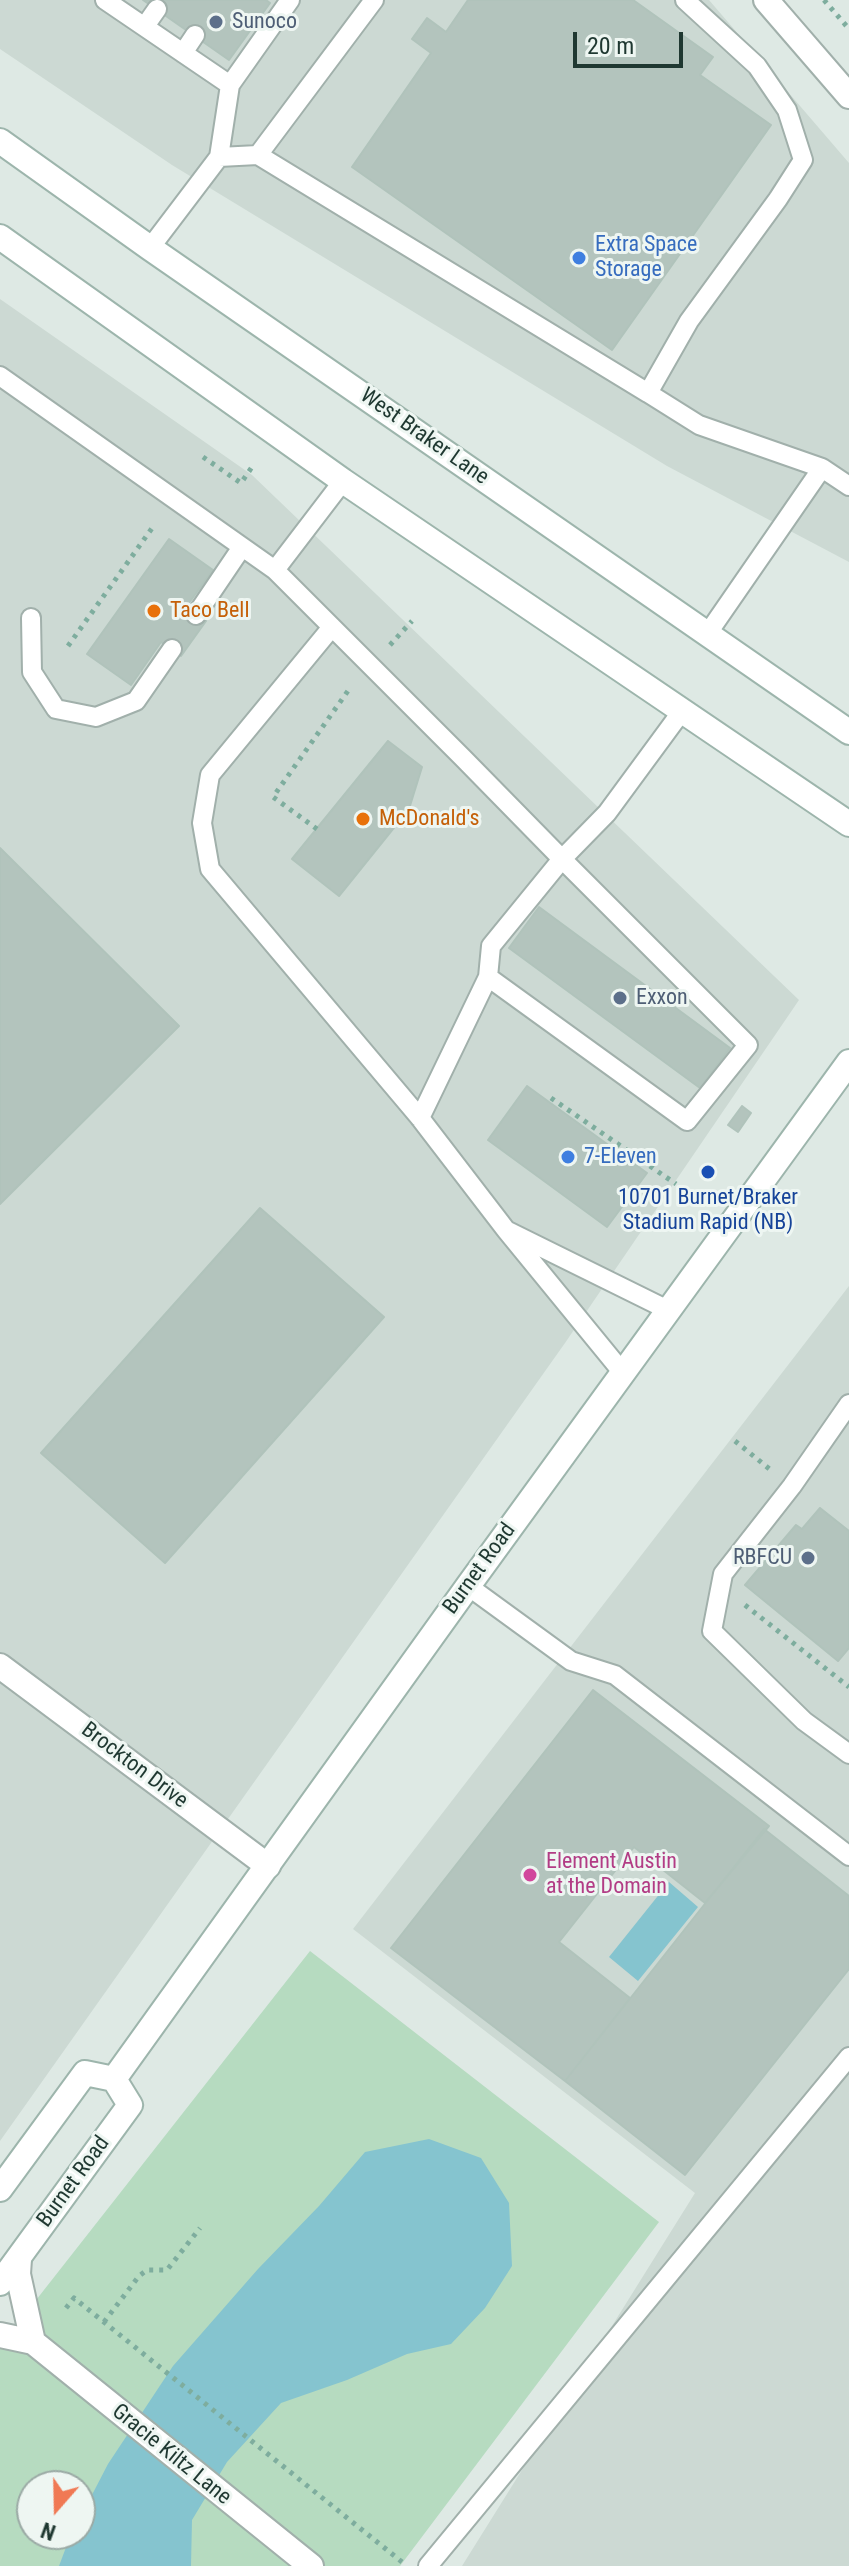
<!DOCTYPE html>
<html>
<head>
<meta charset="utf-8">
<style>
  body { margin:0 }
  #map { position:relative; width:849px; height:2566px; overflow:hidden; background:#dee9e4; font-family:"Roboto Condensed",sans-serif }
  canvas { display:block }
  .north { position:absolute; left:16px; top:2470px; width:80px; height:80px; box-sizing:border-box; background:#eef6f2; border:2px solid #9baaa5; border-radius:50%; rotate:200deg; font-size:22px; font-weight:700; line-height:32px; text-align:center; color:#1f3831 }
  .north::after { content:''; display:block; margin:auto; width:28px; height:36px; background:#f07954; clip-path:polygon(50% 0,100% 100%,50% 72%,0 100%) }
  .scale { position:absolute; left:573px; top:32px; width:110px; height:36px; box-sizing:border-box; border:4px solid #1f3831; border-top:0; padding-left:10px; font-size:24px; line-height:28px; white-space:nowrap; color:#1f3831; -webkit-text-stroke:6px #eef6f2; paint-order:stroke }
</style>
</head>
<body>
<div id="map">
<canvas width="849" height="2566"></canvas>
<div class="north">N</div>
<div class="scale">20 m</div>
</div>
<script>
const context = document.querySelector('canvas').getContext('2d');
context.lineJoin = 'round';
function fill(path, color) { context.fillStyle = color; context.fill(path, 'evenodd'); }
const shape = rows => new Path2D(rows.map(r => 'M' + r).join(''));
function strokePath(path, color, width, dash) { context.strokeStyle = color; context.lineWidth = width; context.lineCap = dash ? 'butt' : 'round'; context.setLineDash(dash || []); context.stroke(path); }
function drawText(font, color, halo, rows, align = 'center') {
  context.font = font + ' "Roboto Condensed",sans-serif'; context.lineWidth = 6; context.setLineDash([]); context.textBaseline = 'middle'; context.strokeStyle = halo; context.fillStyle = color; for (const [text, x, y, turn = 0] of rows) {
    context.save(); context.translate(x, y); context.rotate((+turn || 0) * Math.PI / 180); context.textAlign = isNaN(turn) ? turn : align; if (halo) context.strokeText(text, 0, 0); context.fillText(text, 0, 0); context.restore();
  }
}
fill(shape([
  [0,0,709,0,849,163,849,562,667,466,172,165,0,49],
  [0,299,252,475,799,1000,565,1343,0,2141],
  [849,1286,849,2566,462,2566,695,2193,353,1929]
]), '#ccd9d3');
fill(shape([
  [310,1951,659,2222,400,2566,0,2566,0,2346],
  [32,2486,80,2486,80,2534,32,2534]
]), '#b6dbc0');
fill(shape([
  [669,1882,698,1907,638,1981,609,1957],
  [429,2139,481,2158,509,2203,512,2266,485,2308,451,2344,407,2354,347,2380,281,2403,227,2462,192,2520,191,2566,59,2566,71,2534,80,2534,80,2518,108,2464,173,2366,258,2269,319,2206,365,2152]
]), '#85c4cf');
const building = shape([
  [143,0,266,0,270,3,229,60,143,0],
  [468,0,633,0,713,57,700,75,771,125,612,350,352,167,431,53,412,39,427,18,446,32,468,0],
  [169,539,213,570,186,607,206,621,181,656,161,642,131,685,87,654,169,539],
  [388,741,422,767,409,809,339,896,292,859,388,741],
  [0,848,179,1026,0,1204,0,848],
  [539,907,730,1048,700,1088,509,948,539,907],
  [527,1086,647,1173,607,1227,488,1140,527,1086],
  [742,1106,751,1113,738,1132,728,1125,742,1106],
  [260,1208,384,1317,165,1563,41,1453,260,1208],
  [820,1508,849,1531,849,1648,838,1661,745,1585,796,1525,802,1529,820,1508],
  [593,1690,769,1826,705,1903,634,1847,559,1942,630,1998,565,2081,391,1948,593,1690],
  [764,1829,849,1896,849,1969,685,2175,565,2081,764,1829]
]);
fill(building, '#b3c4bd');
strokePath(building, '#b0c3bb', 2);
const service = shape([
  [105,0,230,85,219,157],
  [685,0,757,66,787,110,803,160,778,199,689,321,648,393,699,425,822,468],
  [145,26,157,9],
  [183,53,195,35],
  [230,85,290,0],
  [258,155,648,393],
  [150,248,219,157,258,155,374,0],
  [0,376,275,570,463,758,562,859,748,1045,687,1121,488,977,491,946,562,859,607,813,682,711],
  [275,570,343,481],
  [196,615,242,547],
  [31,618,32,672,56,709,96,717,136,701,172,649],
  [332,627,210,775,202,823,210,869,420,1118,506,1230],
  [708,633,822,468,849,486],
  [420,1118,488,977],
  [623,1373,506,1230,668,1310],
  [849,1404,792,1486,723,1574,712,1631,804,1721,849,1754],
  [468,1586,571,1661,615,1675,849,1856],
  [428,2566,849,2057]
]);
const minor = shape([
  [766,0,849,96],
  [0,1666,268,1866],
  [19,2259,18,2274,33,2342],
  [0,2335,33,2342,311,2566]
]);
const secondary = shape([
  [0,141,150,248,849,732],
  [0,237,343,481,849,824],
  [114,2079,468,1586,849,1062],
  [0,2189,85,2073,114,2079,130,2105,0,2283]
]);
strokePath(service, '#a1b0ab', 22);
strokePath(minor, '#a1b0ab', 28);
strokePath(secondary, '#9db5ac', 28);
strokePath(shape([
  [824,0,849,29],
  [203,457,241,483,252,467],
  [390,645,412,621],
  [68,646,155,524],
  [317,829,273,797,350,688],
  [551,1098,676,1184],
  [735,1441,772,1471],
  [745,1605,849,1687],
  [66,2308,74,2298,402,2562],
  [104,2322,139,2276,147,2270,167,2270,200,2228]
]), '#7ead9e', 5, [4, 6]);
strokePath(service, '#fff', 18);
strokePath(minor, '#fff', 24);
strokePath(secondary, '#fff', 24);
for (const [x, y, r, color] of [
  [216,22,8,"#5c6f8a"],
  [579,258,8,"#3f7fe0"],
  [154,611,8,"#e8710a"],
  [363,819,8,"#e8710a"],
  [620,998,8,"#5c6f8a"],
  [568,1157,8,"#3f7fe0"],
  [708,1172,8,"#1a4fb4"],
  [808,1558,8,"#5c6f8a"],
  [530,1875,8,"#d1479c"]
]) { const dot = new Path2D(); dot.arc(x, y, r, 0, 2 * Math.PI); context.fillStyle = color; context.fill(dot); strokePath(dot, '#eef6f2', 3); }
drawText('22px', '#4e5e75', '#eef6f2', [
  ["Sunoco",232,22],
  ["Exxon",636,998],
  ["RBFCU",792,1558,"right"]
], 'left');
drawText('22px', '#366cbe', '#eef6f2', [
  ["Extra Space",595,245],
  ["Storage",595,270],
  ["7-Eleven",584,1157]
], 'left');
drawText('22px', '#1f3831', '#eef6f2', [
  ["West Braker Lane",424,437,35],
  ["Burnet Road",480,1569,-54],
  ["Brockton Drive",134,1766,37],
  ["Burnet Road",74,2182,-54],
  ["Gracie Kiltz Lane",171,2455,39]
]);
drawText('22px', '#c56008', '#eef6f2', [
  ["Taco Bell",170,611],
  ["McDonald's",379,819]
], 'left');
drawText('22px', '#164399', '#eef6f2', [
  ["10701 Burnet/Braker",708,1198],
  ["Stadium Rapid (NB)",708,1223]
]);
drawText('22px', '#b23c85', '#eef6f2', [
  ["Element Austin",546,1862],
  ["at the Domain",546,1887]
], 'left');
</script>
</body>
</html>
